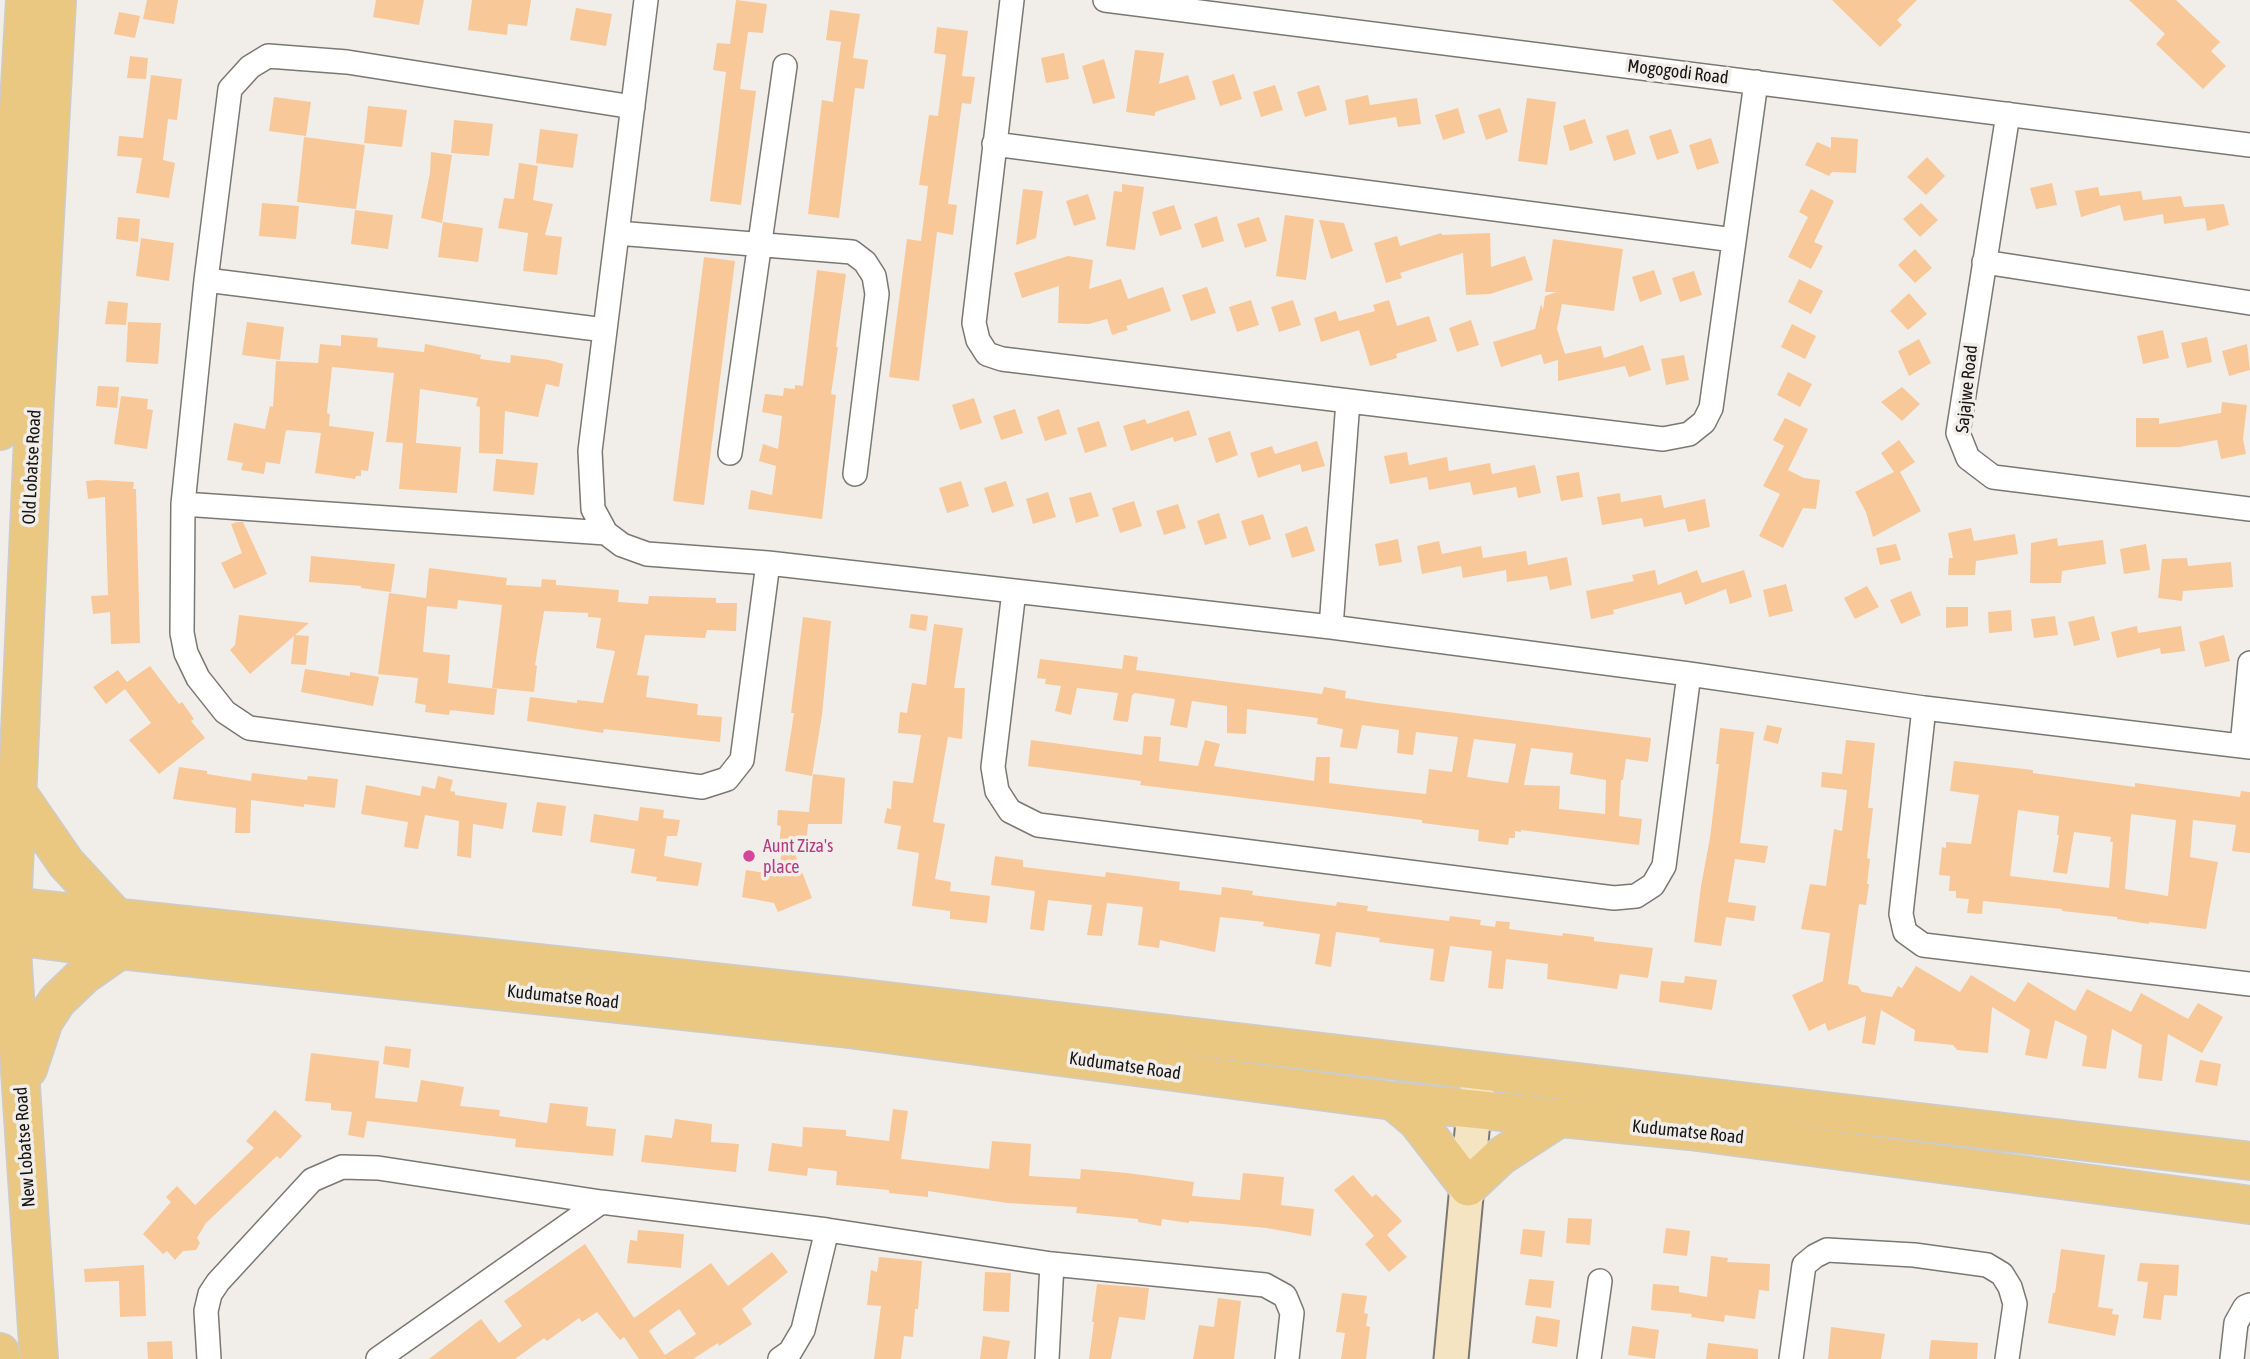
<!DOCTYPE html>
<html>
<head>
<meta charset="utf-8">
<style>
  body { margin:0 }
  canvas { display:block; background:#f1ede8 }
</style>
</head>
<body>
<canvas width="2250" height="1359"></canvas>
<script>
const context = document.querySelector('canvas').getContext('2d');
context.lineJoin = 'round';
function fill(path, color) { context.fillStyle = color; context.fill(path, 'evenodd'); }
const shape = rows => new Path2D(rows.map(r => 'M' + r).join(''));
function strokePath(path, color, width, dash) { context.strokeStyle = color; context.lineWidth = width; context.lineCap = dash ? 'butt' : 'round'; context.setLineDash(dash || []); context.stroke(path); }
function drawText(font, color, halo, rows, align = 'center') {
  context.font = font + ' "Asap Condensed",sans-serif'; context.lineWidth = 7; context.setLineDash([]); context.textBaseline = 'middle'; context.strokeStyle = halo; context.fillStyle = color; for (const [text, x, y, turn = 0] of rows) {
    context.save(); context.translate(x, y); context.rotate((+turn || 0) * Math.PI / 180); context.textAlign = isNaN(turn) ? turn : align; if (halo) context.strokeText(text, 0, 0); context.fillText(text, 0, 0); context.restore();
  }
}
fill(shape([
  [147,0,178,0,174,24,143,19],
  [376,0,424,0,419,25,373,17],
  [472,0,531,0,527,26,508,24,507,35,468,30],
  [736,0,767,4,763,33,748,32,740,89,756,91,741,205,710,201,726,72,713,70,717,43,730,44],
  [1832,0,1917,0,1897,20,1902,25,1880,47],
  [2129,0,2176,0,2220,42,2211,51,2226,66,2203,89,2156,44,2165,34],
  [576,8,612,14,606,46,570,40],
  [830,10,860,14,853,58,868,60,864,89,855,88,839,218,808,214,822,100,833,102,841,42,826,40],
  [119,12,140,16,135,38,114,34],
  [937,27,968,31,962,76,975,77,971,104,962,103,948,204,957,205,953,235,937,232,919,381,889,377,907,239,921,241,928,186,919,185,929,115,938,116,946,55,934,53],
  [1135,50,1164,53,1159,84,1188,75,1196,99,1155,112,1155,116,1126,112],
  [1064,53,1069,79,1046,83,1041,58],
  [130,56,148,58,146,79,127,78],
  [1104,59,1115,98,1093,104,1082,66],
  [1234,74,1242,99,1220,106,1212,81],
  [151,75,182,79,177,120,168,119,163,160,175,163,169,198,136,193,142,158,117,156,119,136,143,138],
  [1275,85,1283,110,1261,117,1253,92],
  [1319,85,1327,110,1305,117,1297,92],
  [1368,95,1370,105,1417,98,1421,124,1398,127,1396,117,1349,125,1345,100],
  [274,97,311,102,306,136,269,131],
  [1527,98,1556,102,1547,165,1518,161],
  [368,106,407,110,402,147,364,143],
  [1458,108,1465,133,1443,140,1435,115],
  [1500,108,1508,132,1486,140,1478,115],
  [1585,119,1593,143,1570,151,1563,126],
  [454,120,493,124,489,156,451,153],
  [540,129,578,134,573,168,536,163],
  [1628,129,1636,154,1614,161,1606,136],
  [1671,129,1679,153,1657,160,1649,136],
  [304,137,365,145,356,209,297,202],
  [1831,137,1858,139,1856,173,1832,172,1829,176,1805,165,1817,142,1831,148],
  [1711,138,1719,163,1697,170,1689,145],
  [431,152,452,155,442,223,421,218,430,173],
  [1927,157,1945,176,1926,195,1907,177],
  [519,163,538,166,533,200,553,204,545,235,562,237,557,275,523,271,528,233,498,228,504,198,514,199],
  [2052,183,2057,205,2036,209,2030,188],
  [1122,184,1144,187,1135,250,1106,246,1114,191,1122,192],
  [2098,187,2100,196,2141,191,2143,200,2181,196,2184,207,2224,204,2229,225,2207,231,2205,218,2164,224,2163,214,2124,221,2120,205,2081,217,2075,191],
  [1023,189,1043,191,1036,238,1016,245],
  [1811,189,1834,201,1814,242,1823,246,1811,269,1788,257,1808,217,1799,212],
  [1088,194,1096,219,1074,226,1066,201],
  [262,203,299,206,296,239,259,236],
  [1921,203,1938,220,1920,237,1903,219],
  [1174,205,1182,229,1160,236,1152,212],
  [355,210,393,215,388,249,351,244],
  [1285,215,1314,219,1306,280,1276,276],
  [1217,216,1224,241,1202,248,1194,224],
  [118,217,140,219,138,242,116,239],
  [1259,217,1267,241,1245,248,1237,224],
  [1319,220,1344,223,1353,251,1331,259],
  [443,222,483,228,478,262,438,257],
  [1441,233,1442,235,1490,233,1491,267,1525,256,1533,280,1490,294,1466,295,1463,253,1400,273,1402,278,1386,283,1374,243,1397,236,1400,246],
  [141,238,174,243,169,281,136,276],
  [1553,239,1623,249,1614,311,1562,304,1557,329,1565,354,1601,346,1604,358,1643,345,1651,370,1629,377,1625,366,1558,381,1558,360,1544,364,1541,354,1501,367,1493,342,1535,329,1541,304,1543,310,1545,296,1557,292,1545,292],
  [1915,249,1932,268,1915,283,1898,265],
  [1068,256,1093,260,1089,289,1121,279,1128,299,1163,287,1171,311,1126,326,1128,330,1112,335,1107,319,1089,324,1058,323,1059,286,1022,298,1014,273],
  [704,257,735,261,704,505,673,501],
  [817,270,846,274,836,347,838,347,831,394,836,395,822,519,748,509,751,490,772,495,776,466,759,461,763,444,778,449,782,416,762,412,765,394,783,396,784,388,795,389,795,385,803,386],
  [1654,270,1662,294,1640,302,1632,277],
  [1694,271,1702,295,1680,302,1672,278],
  [1799,279,1823,291,1811,314,1788,302],
  [1207,287,1216,313,1191,321,1182,295],
  [1909,293,1927,314,1908,330,1890,311],
  [1251,300,1259,325,1237,332,1229,307],
  [1293,300,1301,325,1279,332,1271,307],
  [1389,300,1397,326,1429,316,1437,341,1396,354,1397,358,1370,366,1359,330,1321,342,1314,318,1336,311,1339,321,1375,311,1373,305],
  [108,301,128,303,126,325,105,324],
  [1471,320,1479,345,1457,352,1449,328],
  [128,322,161,323,158,364,126,362],
  [247,322,284,327,280,360,242,355],
  [1792,324,1816,336,1805,359,1781,347],
  [2163,330,2169,358,2143,364,2137,336],
  [341,335,378,338,377,347,424,352,425,344,481,355,480,359,510,363,511,355,549,360,563,364,559,387,546,384,538,417,505,411,503,454,479,453,480,407,476,406,478,398,420,389,416,443,461,447,457,493,399,489,403,443,386,442,394,373,332,367,327,413,330,414,329,426,374,432,368,471,361,470,361,476,356,476,355,479,315,473,321,433,286,430,280,464,266,462,264,474,241,470,243,463,227,460,234,423,265,429,270,406,273,407,276,361,318,363,320,344,341,346],
  [2207,337,2212,362,2187,368,2181,343],
  [1919,339,1931,363,1909,376,1898,351],
  [2247,344,2250,370,2229,376,2222,351],
  [1684,355,1689,380,1666,385,1661,359],
  [1788,372,1812,384,1800,407,1777,395],
  [98,386,119,387,117,408,96,406],
  [1902,387,1920,404,1902,421,1881,402],
  [121,396,148,399,147,409,153,410,147,449,114,444],
  [974,398,982,423,960,430,952,405],
  [2222,402,2247,405,2243,439,2246,454,2221,459,2217,440,2179,447,2136,447,2136,418,2159,418,2159,424,2221,413],
  [1015,409,1023,433,1001,440,993,416],
  [1059,409,1067,434,1045,441,1037,417],
  [1189,410,1197,435,1174,442,1173,437,1131,451,1123,426,1145,419,1147,424],
  [1785,418,1808,429,1788,470,1804,478,1820,480,1816,509,1803,508,1783,548,1759,536,1780,494,1763,486,1784,446,1773,440],
  [1099,421,1107,446,1085,453,1077,428],
  [1230,431,1238,455,1216,463,1208,438],
  [1899,440,1915,462,1900,472,1921,511,1873,537,1866,512,1855,492,1894,472,1881,453],
  [1317,441,1325,466,1302,472,1300,464,1258,478,1250,453,1272,446,1275,454],
  [1407,452,1409,465,1447,457,1449,471,1490,463,1492,474,1535,465,1541,493,1518,498,1516,487,1473,495,1470,482,1429,490,1427,477,1390,484,1384,456],
  [496,459,538,463,534,495,493,491],
  [1579,472,1583,497,1561,501,1556,476],
  [97,480,134,482,133,489,136,489,140,643,111,644,110,612,93,614,91,596,108,595,105,497,88,499,86,481],
  [961,481,969,506,947,513,939,488],
  [1006,481,1014,506,992,513,984,488],
  [1048,492,1056,517,1033,524,1026,499],
  [1091,492,1099,516,1076,523,1069,498],
  [1620,493,1621,502,1661,495,1664,508,1705,499,1710,527,1688,532,1685,519,1644,527,1642,518,1602,525,1597,497],
  [1134,501,1142,526,1120,533,1112,508],
  [1178,504,1186,528,1164,535,1156,511],
  [1219,513,1227,538,1205,545,1197,521],
  [1263,514,1271,539,1249,546,1241,521],
  [237,522,243,522,267,574,234,589,221,563,242,553,231,524],
  [1307,526,1315,551,1292,558,1285,534],
  [1971,528,1974,541,2015,534,2018,554,1976,561,1975,575,1948,575,1949,558,1953,558,1948,533],
  [2057,538,2058,546,2103,540,2106,564,2062,571,2061,583,2030,583,2031,543],
  [1398,539,1402,562,1379,566,1375,544],
  [1439,541,1442,554,1481,546,1483,558,1526,551,1528,565,1567,557,1572,585,1550,590,1547,576,1507,582,1506,570,1463,578,1461,566,1422,574,1417,546],
  [1896,544,1901,560,1880,565,1876,548],
  [2146,544,2150,570,2124,574,2120,549],
  [311,556,395,564,391,592,361,588,361,586,309,582],
  [2187,558,2188,566,2231,562,2233,587,2183,591,2182,601,2158,598,2162,559],
  [429,568,507,578,506,585,541,587,542,579,556,580,556,585,619,590,618,602,648,604,649,596,716,598,716,603,737,603,736,631,707,630,705,638,645,635,637,675,649,676,646,697,698,704,697,715,722,717,720,742,604,729,603,733,527,721,530,697,577,703,577,700,603,703,615,651,596,648,601,618,588,617,588,613,544,611,535,665,537,666,534,692,492,688,502,605,458,600,457,609,427,606,423,652,450,655,448,683,497,689,494,715,450,710,449,715,425,712,426,705,415,703,418,678,378,674,389,593,426,598],
  [1655,570,1658,585,1697,570,1702,583,1744,570,1752,597,1730,604,1726,589,1685,605,1681,592,1613,610,1614,614,1591,619,1586,591,1634,581,1632,575],
  [1786,584,1793,611,1769,617,1763,590],
  [1867,586,1879,607,1855,619,1844,598],
  [1911,591,1921,615,1901,624,1890,600],
  [1946,607,1968,607,1968,626,1946,628],
  [2011,610,2012,631,1989,633,1988,612],
  [911,614,928,616,926,631,909,628],
  [239,615,309,623,295,635,309,636,306,665,291,664,294,636,250,674,230,650,235,645],
  [2055,616,2058,635,2034,638,2031,619],
  [2094,616,2100,640,2074,646,2068,622],
  [803,617,831,621,822,715,812,776,785,771,794,713,791,713],
  [934,624,963,628,954,688,965,688,962,739,948,737,933,822,945,824,935,879,951,882,950,891,990,896,987,923,950,919,950,911,912,906,919,853,897,849,901,826,884,823,887,808,891,809,893,781,913,783,921,735,898,733,900,712,907,713,912,683,926,685],
  [2137,626,2138,633,2181,626,2185,651,2161,654,2160,648,2117,658,2111,632],
  [2224,635,2230,661,2205,667,2199,642],
  [1124,655,1138,657,1136,670,1322,694,1324,687,1346,691,1345,698,1377,703,1651,738,1648,762,1626,759,1623,780,1621,780,1619,816,1642,819,1639,845,1521,830,1521,832,1515,831,1515,838,1509,838,1508,845,1478,841,1479,830,1422,823,1422,820,1140,785,1141,781,1028,766,1031,740,1142,755,1144,736,1161,737,1159,761,1198,766,1205,740,1220,744,1214,766,1314,781,1316,757,1330,757,1329,783,1370,788,1426,794,1429,769,1452,772,1458,737,1416,732,1413,755,1397,753,1399,730,1362,725,1357,749,1340,747,1343,729,1317,724,1318,718,1247,709,1246,734,1227,733,1227,706,1192,701,1187,728,1170,725,1175,699,1135,693,1132,695,1128,722,1113,720,1118,693,1077,688,1071,715,1055,711,1061,686,1045,684,1046,679,1037,678,1040,659,1122,669],
  [1474,739,1516,744,1508,783,1467,777],
  [1531,748,1573,753,1570,774,1606,780,1605,814,1559,809,1560,786,1524,785],
  [150,666,179,704,182,702,194,719,191,721,205,738,159,774,129,740,151,723,125,689,106,704,93,687,118,670,127,682],
  [305,669,350,676,350,672,379,677,373,706,301,692],
  [1767,725,1782,728,1778,744,1763,740],
  [1720,728,1754,732,1740,843,1768,846,1765,863,1735,859,1728,902,1756,906,1754,921,1726,917,1721,946,1694,942,1701,886,1710,838,1719,764,1716,764],
  [1846,740,1875,743,1868,808,1873,808,1867,858,1870,859,1867,884,1869,884,1866,905,1859,904,1848,984,1858,986,1862,992,1892,997,1898,986,1902,988,1916,966,1960,992,1971,975,2015,1002,2028,982,2075,1011,2087,989,2131,1012,2141,993,2188,1019,2198,1003,2223,1017,2202,1053,2168,1034,2162,1081,2138,1078,2142,1045,2112,1029,2106,1069,2082,1066,2087,1036,2055,1020,2047,1059,2025,1055,2030,1030,1992,1007,1988,1053,1957,1050,1953,1045,1914,1041,1915,1030,1881,1010,1875,1045,1862,1043,1866,1016,1828,1031,1825,1023,1809,1031,1792,995,1823,981,1830,933,1801,929,1810,884,1826,886,1834,829,1842,831,1847,790,1821,787,1822,772,1842,774],
  [1954,761,2033,770,2033,773,2135,787,2135,783,2240,797,2241,791,2250,792,2250,853,2232,851,2236,825,2193,820,2190,857,2218,862,2206,929,2149,922,2149,924,2117,919,2117,917,2062,911,2062,909,1983,901,1982,914,1967,913,1969,899,1956,898,1956,891,1949,891,1950,876,1939,875,1942,847,1946,848,1946,842,1971,844,1979,795,1950,791],
  [2018,810,2059,816,2057,835,2059,835,2053,872,2067,874,2074,832,2111,837,2110,842,2113,842,2109,888,2010,876],
  [2131,814,2176,820,2168,896,2125,889],
  [179,767,207,771,207,774,251,781,252,773,307,780,308,776,338,779,335,808,304,804,304,807,251,800,250,833,235,833,236,808,173,799],
  [813,774,845,778,842,824,808,824,806,847,792,846,812,898,778,912,774,903,742,897,746,870,778,875,783,845,779,845,781,826,777,825,778,810,809,812],
  [438,776,453,780,450,791,455,792,455,795,507,803,503,829,473,824,471,858,457,856,459,821,425,815,418,849,404,847,408,822,361,814,366,785,420,796,422,786,435,789],
  [537,802,566,806,562,836,532,832],
  [640,807,664,810,663,818,680,820,677,836,667,836,664,856,702,863,698,886,656,881,657,877,631,873,635,849,590,842,594,814,638,821],
  [995,856,1023,860,1023,867,1105,877,1106,872,1180,882,1179,890,1221,895,1222,887,1253,891,1252,895,1336,906,1337,902,1368,906,1367,911,1449,921,1450,916,1481,920,1480,925,1495,927,1496,921,1510,922,1509,929,1562,936,1563,933,1594,937,1594,941,1653,948,1648,978,1620,974,1617,989,1547,979,1548,964,1506,959,1503,989,1488,988,1492,951,1450,946,1444,982,1430,980,1434,949,1379,942,1380,938,1336,932,1331,967,1315,964,1320,934,1263,926,1264,922,1220,917,1215,952,1160,940,1159,948,1138,945,1143,907,1107,903,1102,936,1087,935,1092,905,1048,900,1044,931,1030,929,1035,891,991,885],
  [1685,976,1717,980,1712,1010,1659,1002,1661,981,1684,983],
  [385,1046,411,1049,409,1068,383,1064],
  [311,1053,379,1061,375,1098,417,1102,421,1080,464,1087,460,1106,500,1110,499,1116,547,1123,550,1103,588,1107,586,1126,616,1129,613,1156,515,1147,516,1139,367,1121,364,1138,348,1135,352,1112,331,1110,331,1103,305,1101],
  [2200,1060,2221,1064,2217,1086,2195,1082],
  [893,1109,908,1111,901,1159,989,1169,992,1141,1031,1144,1029,1176,1080,1179,1081,1169,1127,1173,1194,1182,1192,1196,1240,1200,1243,1173,1284,1177,1281,1205,1314,1209,1311,1236,1267,1228,1189,1221,1189,1223,1162,1219,1161,1226,1138,1222,1138,1219,1076,1213,1077,1207,1007,1203,928,1191,928,1197,889,1193,889,1190,836,1185,837,1171,808,1168,807,1176,768,1171,772,1143,802,1147,803,1127,846,1130,846,1136,889,1141],
  [275,1110,302,1136,280,1159,277,1156,206,1223,197,1238,200,1243,196,1250,183,1251,175,1260,167,1251,163,1254,143,1234,171,1202,166,1197,177,1186,195,1205,254,1148,246,1141],
  [675,1119,712,1124,711,1142,739,1144,736,1172,641,1162,645,1135,672,1138],
  [1353,1175,1372,1197,1376,1194,1402,1221,1387,1235,1407,1257,1389,1272,1365,1244,1374,1236,1334,1190],
  [1568,1218,1592,1219,1590,1245,1566,1243],
  [1666,1228,1690,1231,1687,1256,1663,1253],
  [1523,1229,1545,1231,1542,1257,1520,1254],
  [638,1230,684,1234,681,1268,627,1263,630,1240,637,1241],
  [585,1244,634,1318,711,1263,728,1286,772,1252,788,1272,742,1309,752,1324,719,1346,718,1343,693,1359,639,1359,624,1337,620,1340,597,1312,582,1322,579,1318,547,1341,544,1338,515,1359,429,1359,481,1319,499,1343,522,1326,504,1301],
  [679,1309,696,1334,665,1355,649,1331],
  [2061,1249,2105,1255,2098,1307,2113,1309,2112,1314,2119,1315,2115,1336,2048,1323,2053,1293,2055,1293],
  [1711,1256,1728,1258,1727,1262,1770,1264,1769,1291,1759,1290,1755,1319,1725,1315,1724,1322,1691,1317,1692,1314,1651,1310,1653,1284,1679,1286,1679,1292,1707,1297],
  [879,1257,922,1261,918,1309,915,1309,913,1337,904,1336,901,1359,874,1359,881,1306,867,1305,871,1270,877,1272],
  [2140,1263,2179,1265,2177,1296,2164,1295,2161,1320,2143,1318,2148,1282,2137,1281],
  [144,1265,146,1316,120,1317,119,1281,85,1282,84,1269],
  [985,1272,1011,1273,1009,1312,983,1311],
  [1529,1279,1554,1281,1551,1308,1525,1305],
  [1097,1284,1149,1288,1145,1320,1119,1317,1111,1359,1089,1359,1094,1322,1092,1322],
  [1342,1293,1367,1296,1364,1313,1368,1314,1366,1326,1370,1327,1366,1359,1341,1359,1345,1333,1336,1332],
  [1218,1298,1241,1301,1234,1359,1193,1359,1199,1325,1214,1327],
  [1536,1316,1560,1320,1557,1347,1532,1343],
  [1632,1326,1659,1330,1655,1359,1628,1355],
  [1831,1327,1885,1334,1881,1359,1828,1359],
  [983,1336,1010,1341,1007,1359,980,1359],
  [1931,1340,1978,1343,1977,1359,1929,1359],
  [172,1341,173,1359,148,1359,147,1342],
  [1708,1343,1758,1349,1758,1359,1706,1359]
]), '#f9c898');
const street = shape([
  [646,0,590,451,593,509,606,533,622,545,647,554,768,563,1331,627,1689,674,1924,708,2250,747],
  [1012,0,974,323,978,340,987,354,1002,359,1663,439,1689,434,1704,422,1711,408,1756,82],
  [1105,0,2250,145],
  [633,107,347,62,268,56,250,67,230,89,206,280,183,504,182,633,186,653,198,678,225,712,249,728,702,787,727,779,742,760,768,563],
  [2008,114,1958,433,1968,458,1993,477,2250,509],
  [994,144,1734,240],
  [617,233,852,252,865,262,874,276,877,294,855,474],
  [1984,262,2250,303],
  [206,280,605,330],
  [730,453,785,66],
  [183,504,606,533],
  [1014,591,993,767,997,791,1010,811,1038,825,1614,898,1636,896,1653,885,1664,866,1689,674],
  [1331,627,1348,401],
  [1924,708,1901,914,1905,932,1923,945,2250,984],
  [2242,746,2250,663],
  [209,1359,206,1311,210,1294,218,1282,312,1180,342,1167,378,1168,601,1202,827,1230,1052,1264,1265,1285,1285,1296,1292,1313,1287,1359],
  [378,1359,601,1202],
  [780,1359,790,1352,803,1330,827,1230],
  [1047,1359,1052,1264],
  [1589,1359,1600,1281],
  [1791,1359,1804,1265,1815,1256,1827,1250,1914,1255,1987,1265,2002,1274,2010,1287,2015,1304,2007,1359],
  [2232,1359,2236,1323,2245,1307,2250,1305]
]);
const secondary = shape([
  [1451,1359,1474,1110,1480,1071]
]);
const primary = shape([
  [0,431,25,0],
  [17,792,66,863,115,916],
  [0,905,843,996,2250,1161],
  [0,934,120,950,841,1028,1393,1101,1690,1131,2250,1205],
  [28,1069,44,1021,57,1001,84,975,120,950],
  [1393,1101,1417,1121,1468,1187,1501,1156,1558,1119],
  [0,1352,1,1359],
  [39,1359,11,935,34,417,57,0]
]);
strokePath(street, '#7b7773', 26);
strokePath(secondary, '#7b7773', 37);
strokePath(primary, '#cccccb', 40);
strokePath(street, '#fff', 23);
strokePath(secondary, '#f4e4c1', 33);
strokePath(primary, '#eac882', 37);
for (const [x, y, r, color] of [
  [749,856,7,"#d1479c"]
]) { const dot = new Path2D(); dot.arc(x, y, r, 0, 2 * Math.PI); context.fillStyle = color; context.fill(dot); strokePath(dot, '#f1ede8', 2.5); }
drawText('18px', '#171614', '#f1ede8', [
  ["Mogogodi Road",1678,72,7],
  ["Sajajwe Road",1967,389,-84],
  ["Old Lobatse Road",32,467,-87],
  ["Kudumatse Road",563,997,6],
  ["Kudumatse Road",1125,1066,8],
  ["Kudumatse Road",1688,1132,6],
  ["New Lobatse Road",25,1147,-94]
]);
drawText('18px', '#b23c85', '#f1ede8', [
  ["Aunt Ziza's",763,846],
  ["place",763,867]
], 'left');
</script>
</body>
</html>
